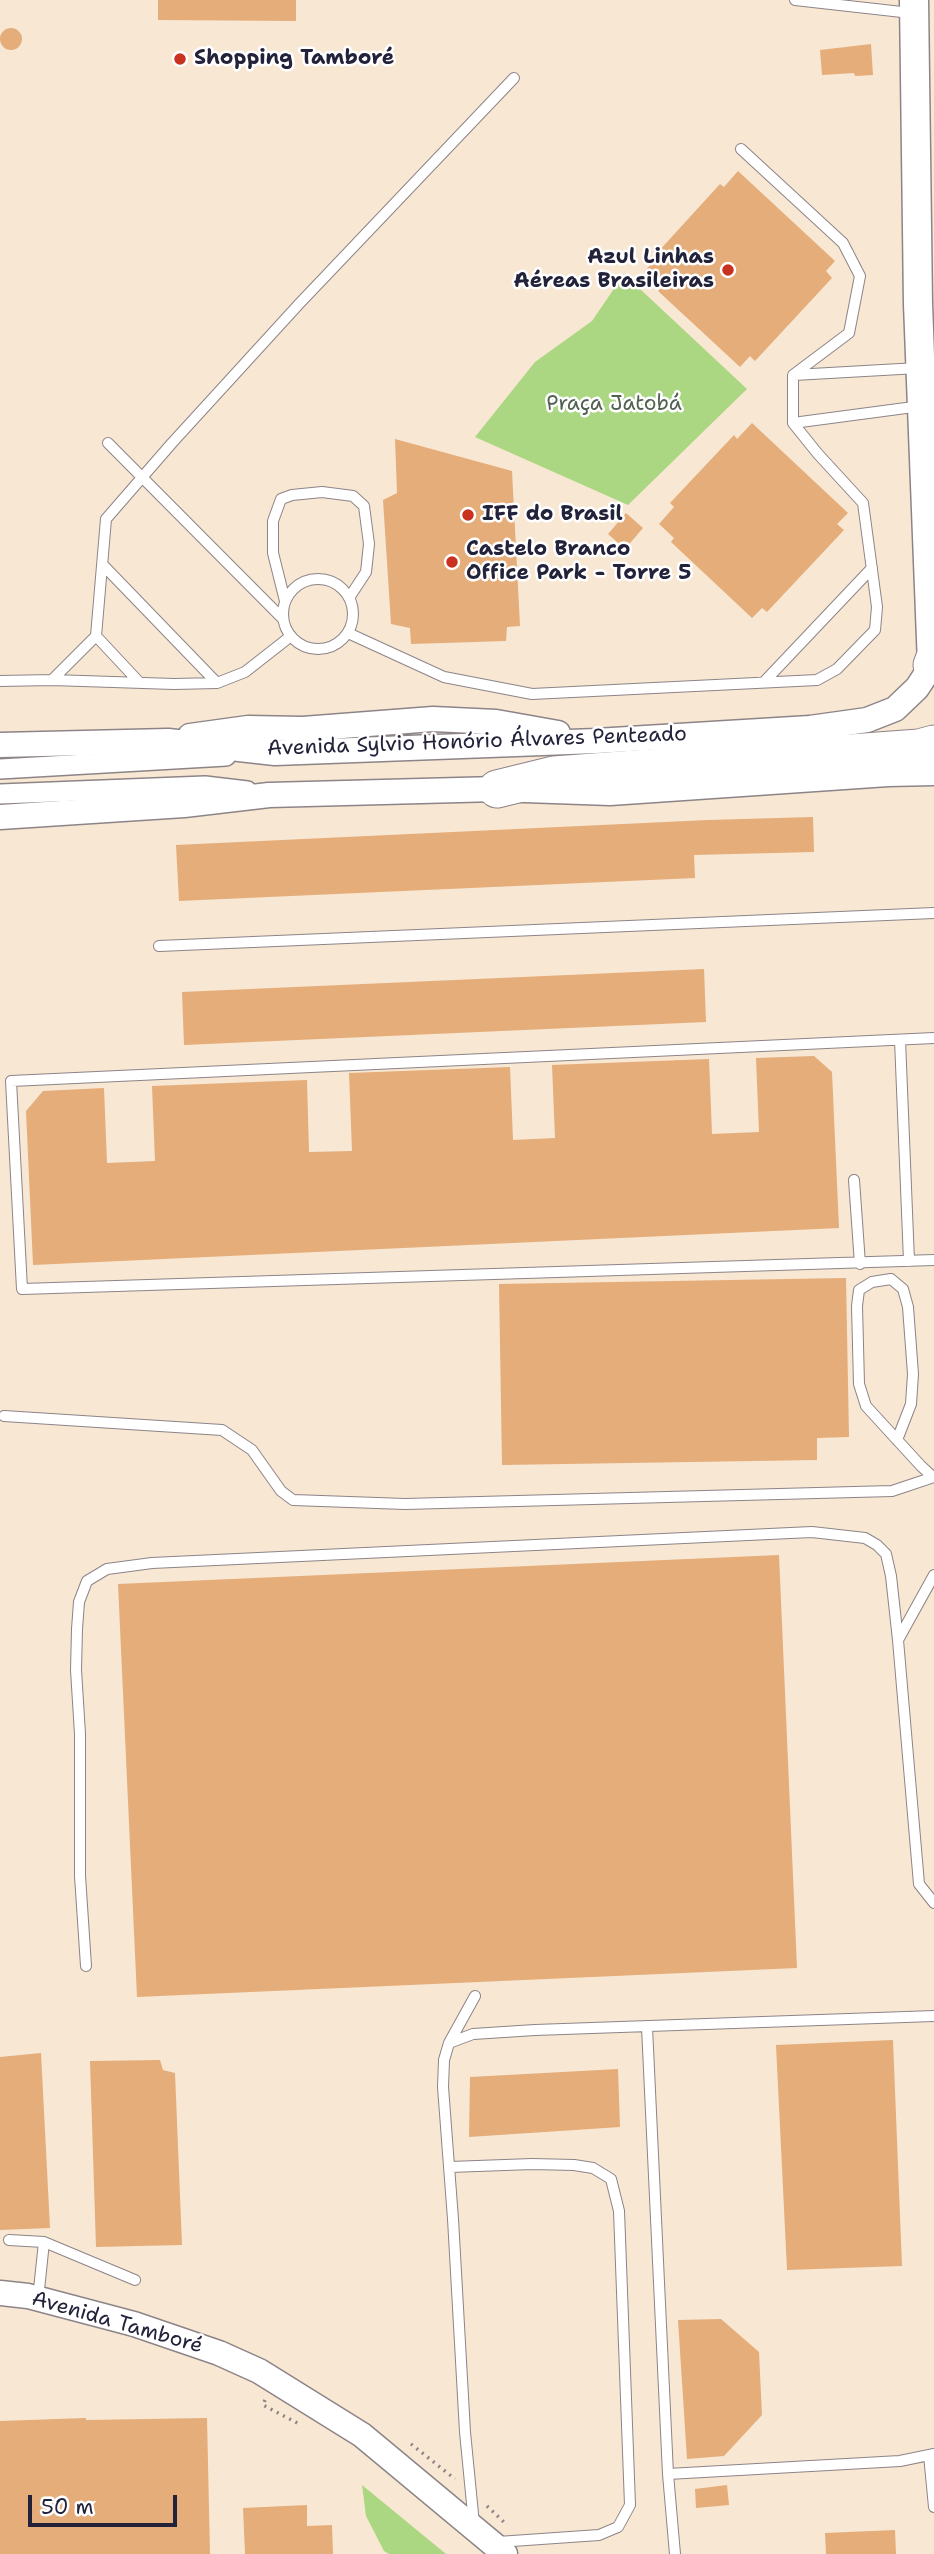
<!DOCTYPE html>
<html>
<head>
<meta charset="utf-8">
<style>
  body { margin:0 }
  #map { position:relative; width:934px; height:2554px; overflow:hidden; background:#f8e7d3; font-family:"Shantell Sans",sans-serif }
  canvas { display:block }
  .scale { position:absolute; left:28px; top:2495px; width:149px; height:32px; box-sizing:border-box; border:4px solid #22223b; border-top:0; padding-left:9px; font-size:21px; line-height:24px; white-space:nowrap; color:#22223b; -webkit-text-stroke:5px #fff; paint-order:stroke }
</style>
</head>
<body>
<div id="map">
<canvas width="934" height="2554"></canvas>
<div class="scale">50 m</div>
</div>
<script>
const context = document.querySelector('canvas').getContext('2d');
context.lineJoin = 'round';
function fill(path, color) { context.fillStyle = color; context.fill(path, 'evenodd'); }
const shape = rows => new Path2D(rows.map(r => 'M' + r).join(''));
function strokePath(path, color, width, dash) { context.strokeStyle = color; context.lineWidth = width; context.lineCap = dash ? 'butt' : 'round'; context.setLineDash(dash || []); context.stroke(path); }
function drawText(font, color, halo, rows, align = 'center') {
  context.font = font + ' "Shantell Sans",sans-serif'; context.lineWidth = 5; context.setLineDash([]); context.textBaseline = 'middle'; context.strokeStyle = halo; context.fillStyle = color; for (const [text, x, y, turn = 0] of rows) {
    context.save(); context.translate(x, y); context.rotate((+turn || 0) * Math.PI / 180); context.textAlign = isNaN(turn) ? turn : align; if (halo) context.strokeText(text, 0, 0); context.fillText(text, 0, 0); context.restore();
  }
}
fill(shape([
  [624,274,747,389,628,505,475,437,535,362,592,321],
  [362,2485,446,2554,389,2554,384,2551,366,2516]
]), '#abd682');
fill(shape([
  [158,0,296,0,296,21,158,20],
  '0 39a11 11 0 1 1 22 0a11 11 0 1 1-22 0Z',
  [871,44,873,75,855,76,854,73,822,75,820,50],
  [738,171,835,261,826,271,832,278,755,361,750,356,740,367,658,291,661,288,644,272,659,255,657,253,720,184,724,187],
  [752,423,848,513,837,524,844,530,767,612,762,608,752,618,671,542,674,538,659,524,674,507,670,503,734,435,737,439],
  [395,439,512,471,520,626,507,627,506,641,411,644,410,628,391,624,383,500,397,493],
  [626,513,643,528,625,549,608,534],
  [813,817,814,852,694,855,695,878,179,901,176,845,708,820],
  [704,969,706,1022,184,1045,182,992],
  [814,1056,832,1072,839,1228,33,1265,26,1111,43,1091,104,1088,107,1163,155,1161,152,1086,307,1080,309,1152,352,1151,349,1073,510,1067,513,1140,555,1138,552,1065,709,1059,712,1134,759,1132,756,1058],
  [846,1278,849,1437,817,1438,817,1460,502,1465,499,1284],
  [779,1555,797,1968,137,1997,118,1584],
  [893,2040,902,2266,787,2270,776,2045],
  [41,2053,50,2228,0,2230,0,2057],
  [160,2060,163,2070,175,2073,182,2245,96,2247,90,2061],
  [618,2069,620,2127,469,2137,470,2077],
  [721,2319,759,2352,762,2415,724,2456,687,2459,678,2320],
  [86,2418,86,2420,207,2418,210,2554,0,2554,0,2421],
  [727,2485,729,2505,696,2508,695,2489],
  [307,2505,307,2526,332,2525,333,2554,245,2554,243,2508],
  [895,2530,896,2554,826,2554,825,2533]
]), '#e4ad7a');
const service = shape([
  [795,0,911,13],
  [794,375,918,368],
  [793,423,921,406],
  [108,443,283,619],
  [103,565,217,683],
  '283 614a35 35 0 1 1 70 0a35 35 0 1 1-70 0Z',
  [285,601,273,553,273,521,281,499,292,495,322,492,353,496,364,506,369,544,366,572,349,598],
  [348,633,444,677,532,694,817,680,837,669,875,630,877,607,863,503,818,454,793,423,793,375,849,333,860,276,843,243,741,149],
  [96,636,139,682],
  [52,680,96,636,106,519,172,443,299,304,514,78],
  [0,681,52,680,174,684,217,683,245,672,291,636],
  [764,682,872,568],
  [159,946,934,913],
  [934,1038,11,1081,22,1289,934,1260],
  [900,1040,909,1261],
  [854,1180,860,1264],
  [4,1416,222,1430,252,1450,281,1491,293,1500,405,1504,892,1491,934,1477],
  [897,1440,911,1404,913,1374,908,1307,903,1289,891,1279,872,1282,859,1290,857,1306,859,1384,866,1406,921,1466,933,1477],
  [934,1575,898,1640,919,1884,934,1903],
  [86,1966,80,1876,80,1734,76,1670,77,1629,79,1602,87,1581,107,1569,152,1563,812,1532,865,1538,877,1545,886,1554,891,1576,898,1640],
  [647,2027,668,2474,675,2554],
  [449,2043,475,1996],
  [450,2167,532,2164,574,2165,593,2168,611,2179,619,2211,630,2505,618,2527,599,2535,498,2542],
  [9,2240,44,2242,38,2299],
  [44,2242,135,2280],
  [929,2455,934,2507],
  [668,2474,900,2461,934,2454],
  [474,2524,465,2432,453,2219,443,2087,444,2060,449,2043,473,2034,535,2030,934,2016]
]);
const minor = shape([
  [0,769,226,756],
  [0,794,205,786,247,791]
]);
const tertiary = shape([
  [190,736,248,728,303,729,433,719,496,722,558,733],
  [0,745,168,741,275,753,596,741,810,728,867,720,895,709,917,688,932,665],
  [0,817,184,805,269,795,497,789,610,793,888,774,934,773],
  [0,2293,28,2296,134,2324,219,2353,259,2371,362,2435,505,2554]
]);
const secondary = shape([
  [914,0,918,304,932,665]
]);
const motorway = shape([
  [932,665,934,660],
  [497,789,554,775,919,748,934,744]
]);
strokePath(service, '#8d8487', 12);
strokePath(minor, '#8d8487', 22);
strokePath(tertiary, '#8d8487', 27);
strokePath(secondary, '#8d8487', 31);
strokePath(motorway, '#8d8487', 39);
strokePath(shape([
  [265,2400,263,2405,301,2425],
  [411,2444,455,2479],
  [487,2506,507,2525]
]), '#8d8487', 3.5, [2, 5]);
strokePath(service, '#fff', 10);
strokePath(minor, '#fff', 19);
strokePath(tertiary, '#fff', 24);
strokePath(secondary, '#fff', 28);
strokePath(motorway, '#fff', 37);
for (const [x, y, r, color] of [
  [180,59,7,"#c8321e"],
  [728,270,7,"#c8321e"],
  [468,515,7,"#c8321e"],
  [452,562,7,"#c8321e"]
]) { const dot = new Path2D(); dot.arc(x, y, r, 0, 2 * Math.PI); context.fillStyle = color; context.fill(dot); strokePath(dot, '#fff', 2.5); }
drawText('bold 21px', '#22223b', '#fff', [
  ["Shopping Tamboré",194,59],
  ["Azul Linhas",714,258,"right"],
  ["Aéreas Brasileiras",714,282,"right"],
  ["IFF do Brasil",482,515],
  ["Castelo Branco",466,550],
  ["Office Park - Torre 5",466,574]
], 'left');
drawText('21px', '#526154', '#fff', [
  ["Praça Jatobá",614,405]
]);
drawText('21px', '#22223b', '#fff', [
  ["Avenida Sylvio Honório Álvares Penteado",477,742,-2],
  ["Avenida Tamboré",117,2323,16]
]);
</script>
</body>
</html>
